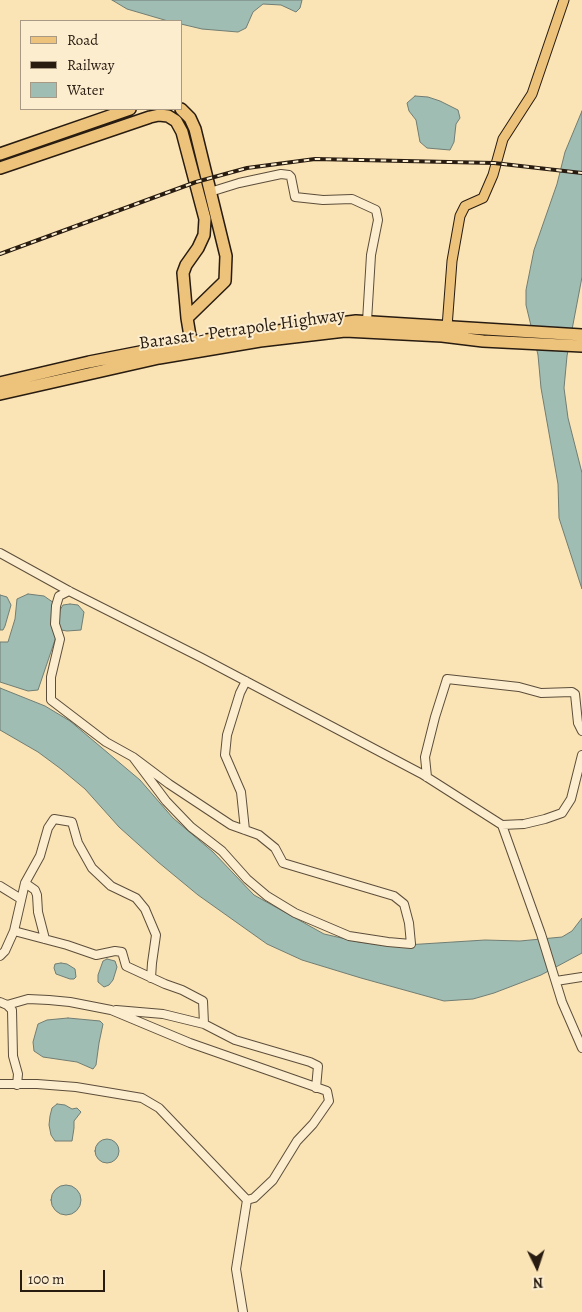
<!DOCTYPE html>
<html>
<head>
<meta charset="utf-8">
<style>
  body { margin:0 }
  #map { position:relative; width:582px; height:1312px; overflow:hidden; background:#fae3b5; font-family:Alegreya,serif }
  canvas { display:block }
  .legend { position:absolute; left:20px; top:20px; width:162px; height:90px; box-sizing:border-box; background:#fcedcf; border:1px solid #a79983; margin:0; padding:6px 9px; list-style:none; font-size:15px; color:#281c11 }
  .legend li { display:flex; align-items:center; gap:10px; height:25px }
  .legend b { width:25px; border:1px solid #a79983 }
  .north { position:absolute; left:512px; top:1242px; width:50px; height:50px; -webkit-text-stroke:4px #fcedcf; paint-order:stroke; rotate:176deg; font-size:14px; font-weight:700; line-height:20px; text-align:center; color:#281c11 }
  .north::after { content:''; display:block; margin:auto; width:18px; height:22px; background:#281c11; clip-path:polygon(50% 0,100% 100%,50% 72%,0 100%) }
  .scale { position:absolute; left:20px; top:1270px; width:85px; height:22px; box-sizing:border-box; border:2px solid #281c11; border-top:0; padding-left:6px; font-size:15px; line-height:18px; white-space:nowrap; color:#281c11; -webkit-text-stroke:4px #fcedcf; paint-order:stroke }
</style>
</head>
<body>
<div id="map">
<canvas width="582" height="1312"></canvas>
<ul class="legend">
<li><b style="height:6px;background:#edc27a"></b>Road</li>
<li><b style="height:6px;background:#281c11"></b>Railway</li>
<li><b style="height:14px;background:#a0bdb4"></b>Water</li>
</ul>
<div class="north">N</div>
<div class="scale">100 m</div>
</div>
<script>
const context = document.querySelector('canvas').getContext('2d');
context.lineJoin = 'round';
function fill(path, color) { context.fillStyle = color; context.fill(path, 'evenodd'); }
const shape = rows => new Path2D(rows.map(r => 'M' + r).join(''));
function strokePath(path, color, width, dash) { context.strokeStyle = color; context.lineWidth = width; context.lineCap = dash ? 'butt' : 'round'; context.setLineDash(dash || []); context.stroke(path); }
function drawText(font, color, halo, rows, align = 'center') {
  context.font = font + ' Alegreya,serif'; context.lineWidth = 4; context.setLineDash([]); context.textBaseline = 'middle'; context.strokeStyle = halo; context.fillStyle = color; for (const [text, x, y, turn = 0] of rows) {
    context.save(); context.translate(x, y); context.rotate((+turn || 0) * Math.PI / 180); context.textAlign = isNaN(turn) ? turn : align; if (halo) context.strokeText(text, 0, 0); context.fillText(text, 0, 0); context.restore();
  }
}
const water = shape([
  [112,0,302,0,300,8,296,12,281,5,263,4,253,12,246,28,238,32,202,29,181,24,181,21,168,21,127,9,112,0],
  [415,96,428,97,440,101,458,110,460,118,456,124,454,142,450,150,427,148,420,142,416,120,409,111,407,103,415,96],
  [582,111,582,277,567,356,564,388,568,418,582,473,582,589,559,518,558,484,541,388,538,355,526,305,526,290,534,250,557,184,565,152,582,111],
  [28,594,44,596,54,603,56,637,38,690,28,691,0,682,0,642,8,642,15,619,17,599,28,594],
  [0,595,7,597,11,605,5,626,3,630,0,630,0,595],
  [70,604,78,605,84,612,81,630,67,631,61,630,59,625,58,616,60,610,63,605,70,604],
  [0,688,45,706,70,721,140,780,173,818,213,852,254,895,324,934,359,942,390,946,485,940,520,941,562,937,572,931,582,918,582,953,541,975,494,993,473,999,444,1001,361,978,302,960,267,944,198,895,158,862,119,827,85,789,61,769,38,752,0,730,0,688],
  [107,959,115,961,117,967,113,980,109,985,104,987,98,982,98,975,103,961,107,959],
  [61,963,67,964,75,969,76,977,74,979,70,979,56,974,54,968,55,964,61,963],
  [68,1018,100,1021,103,1024,99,1043,96,1065,93,1069,77,1062,43,1057,34,1051,33,1042,38,1024,47,1020,68,1018],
  [57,1104,65,1105,72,1109,77,1108,81,1112,74,1121,74,1128,72,1141,55,1141,51,1135,49,1125,50,1116,52,1108,57,1104],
  '95 1151a12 12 0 1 1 24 0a12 12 0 1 1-24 0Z',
  '51 1200a15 15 0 1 1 30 0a15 15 0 1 1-30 0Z'
]);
fill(water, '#a0bdb4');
strokePath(water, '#707d73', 1);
const minor = shape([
  [210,192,239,183,281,174,289,175,291,177,295,197,323,200,352,199,376,210,378,220,371,255,367,321],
  [0,553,69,591,202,658,422,774,502,825,541,934,562,1002,582,1048],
  [69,591,59,596,56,606,55,624,60,639,51,677,51,700,106,742,133,757,169,784,231,825,259,835,275,848,283,863,394,896,404,904,409,923,411,944,388,942,349,936,295,913,267,896,247,879,222,851,191,827,166,801,133,757],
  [427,777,425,757,435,717,447,679,519,687,541,693,572,692,575,694,578,723,582,731],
  [502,825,524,824,545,819,562,813,571,799,582,755],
  [245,830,241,792,225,755,227,735,240,693,246,681],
  [25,883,35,890,37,895,38,912,45,939],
  [0,886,21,899],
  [0,956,5,951,14,931],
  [151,978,152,963,156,935,145,909,136,898,111,886,92,868,78,843,72,822,54,819,48,828,40,856,25,883,14,931,67,945,96,955,115,951,122,952,126,966,165,984,182,990,203,1001,204,1024],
  [556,981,582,977],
  [0,1002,7,1005,12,1010,13,1056,18,1074,17,1085],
  [7,1005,28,999,49,1000,70,1002,111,1010,190,1043,327,1091,329,1101,313,1124,297,1141,273,1180,254,1198,247,1200],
  [116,1010,163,1014,204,1024,235,1040,310,1062,318,1066,316,1088],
  [0,1084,37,1084,76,1087,142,1098,159,1108,247,1200,236,1269,243,1312]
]);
const major = shape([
  [447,327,452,261,460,216,465,206,483,198,493,175,503,139,532,94,564,0]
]);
const highway = shape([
  [181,109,190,118,195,129,226,256,225,281,187,318],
  [0,154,130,109],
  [0,168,150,117,159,115,168,116,176,121,182,132,205,219,204,235,198,248,186,265,183,273,187,318,191,342],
  [0,383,89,362,191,342,356,321,582,335],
  [0,394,159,358,260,341,345,331,442,336,483,341,582,346]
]);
strokePath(minor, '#5c4e3a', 10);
strokePath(major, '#281c11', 11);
strokePath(highway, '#281c11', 14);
strokePath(minor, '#fcedcf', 8);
strokePath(major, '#edc27a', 9);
strokePath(highway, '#edc27a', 11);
const rail = shape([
  [0,254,196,182,247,168,315,159,494,163,582,173]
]);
strokePath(rail, '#281c11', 4);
strokePath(rail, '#fcedcf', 2, [5.5]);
drawText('18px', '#281c11', '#fcedcf', [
  ["Barasat - Petrapole Highway",242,330,-8]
]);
</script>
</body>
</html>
